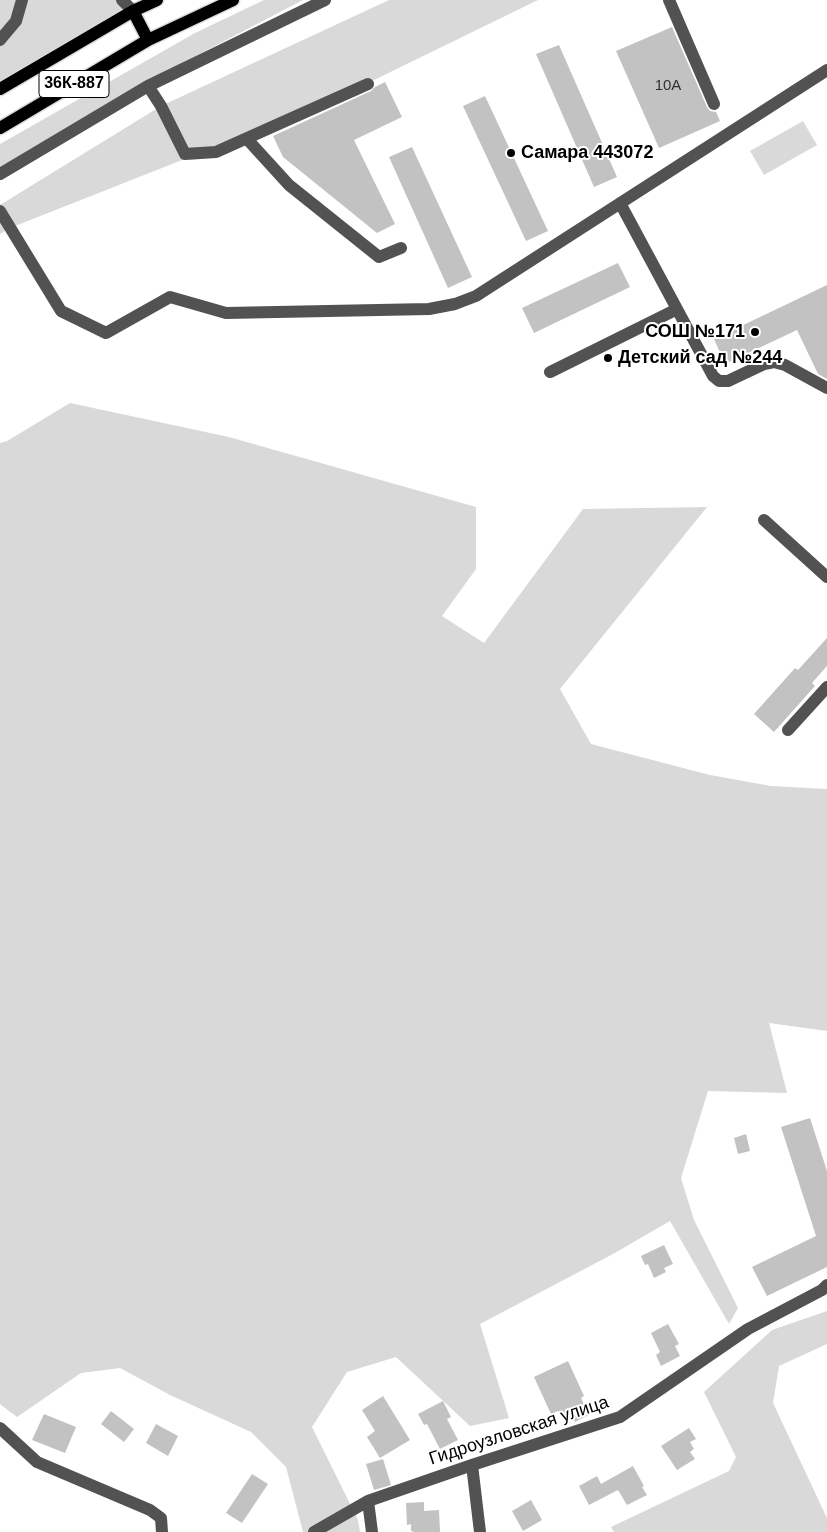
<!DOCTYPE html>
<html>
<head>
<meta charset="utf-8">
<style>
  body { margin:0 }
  canvas { display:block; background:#fff }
</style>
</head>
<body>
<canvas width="827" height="1532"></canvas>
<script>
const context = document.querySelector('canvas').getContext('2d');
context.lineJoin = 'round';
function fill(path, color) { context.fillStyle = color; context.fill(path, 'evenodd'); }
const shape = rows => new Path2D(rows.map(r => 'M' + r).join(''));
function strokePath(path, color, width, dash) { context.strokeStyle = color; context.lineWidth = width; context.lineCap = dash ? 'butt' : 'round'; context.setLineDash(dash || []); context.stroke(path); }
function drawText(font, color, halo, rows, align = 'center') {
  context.font = font + ' Arial,sans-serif'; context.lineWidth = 4; context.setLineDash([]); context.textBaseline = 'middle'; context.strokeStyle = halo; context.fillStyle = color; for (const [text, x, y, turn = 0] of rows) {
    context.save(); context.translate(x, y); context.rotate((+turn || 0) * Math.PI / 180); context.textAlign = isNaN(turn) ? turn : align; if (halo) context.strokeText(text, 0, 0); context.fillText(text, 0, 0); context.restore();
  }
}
fill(shape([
  [0,0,127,0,133,11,0,89],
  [264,0,303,0,163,73,0,170,0,144,195,33],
  [389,0,538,0,329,102,10,228,0,234,0,205,161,106],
  [803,121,817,145,764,175,750,151],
  [70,403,229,437,476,507,476,569,442,616,484,643,583,509,707,507,560,689,591,744,710,775,771,786,827,789,827,1031,769,1023,787,1093,708,1091,681,1178,694,1220,738,1308,729,1324,670,1221,613,1254,480,1324,509,1418,470,1426,396,1357,347,1372,312,1427,358,1520,360,1532,303,1532,286,1467,251,1432,170,1395,120,1368,81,1373,17,1417,0,1404,0,443,7,441],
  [827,1311,827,1344,779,1366,773,1403,827,1518,827,1532,614,1532,611,1527,729,1471,736,1457,704,1392,772,1330]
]), '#d9d9d9');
fill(shape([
  [672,27,707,107,710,111,716,112,720,121,659,148,616,51],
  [559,45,617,177,594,187,536,54],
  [385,82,402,117,354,140,395,224,377,233,283,157,273,136,371,91,375,87],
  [485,96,548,231,526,241,463,106],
  [412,147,472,277,448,288,389,157],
  [618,263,630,287,534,333,522,308],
  [827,285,827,379,818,374,797,330,725,364,714,339],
  [827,638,827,666,812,683,815,686,774,732,754,714,795,668,798,670],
  [810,1118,827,1171,827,1267,767,1296,752,1267,816,1236,781,1127],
  [746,1134,750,1151,738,1154,734,1138],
  [664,1245,673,1264,664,1268,666,1272,654,1278,648,1264,645,1265,641,1256],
  [668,1324,679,1344,675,1346,680,1356,661,1366,656,1355,660,1352,651,1333],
  [568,1361,584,1396,581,1398,589,1415,575,1422,570,1410,560,1415,558,1411,551,1414,534,1377],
  [383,1396,410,1440,380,1458,367,1437,375,1431,362,1410],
  [443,1401,451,1417,447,1419,458,1440,440,1449,427,1424,424,1425,418,1414],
  [111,1411,134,1429,124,1442,101,1424],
  [44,1414,76,1427,65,1453,32,1440],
  [156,1424,178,1436,168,1456,146,1443],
  [689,1428,696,1439,690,1442,694,1449,690,1452,695,1459,677,1470,661,1446],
  [383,1459,391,1485,374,1490,366,1464],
  [633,1466,644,1486,642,1487,647,1495,627,1505,618,1490,589,1505,579,1486,597,1476,601,1484],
  [252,1474,268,1484,242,1523,226,1513],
  [531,1500,542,1520,523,1531,512,1511],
  [424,1502,424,1511,439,1510,440,1532,414,1532,411,1531,411,1524,407,1525,406,1503]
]), '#c2c2c2');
const major = shape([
  [133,11,148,40],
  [0,89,133,11,157,0],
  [0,128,148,40,233,0]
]);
strokePath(major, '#dbdbdb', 15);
strokePath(shape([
  [122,0,133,11],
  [669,0,714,104],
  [0,40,16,21,22,0],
  [148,86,161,106,185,154,216,152,368,84],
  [247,139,289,185,379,257,401,248],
  [0,174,148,86,325,0],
  [620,203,713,376,719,381,728,381,764,364,774,362,785,365,827,388],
  [0,211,61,311,106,333,170,297,226,313,429,309,455,304,476,296,827,70],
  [550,372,677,309],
  [764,520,827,577],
  [788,730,827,687],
  [0,1428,37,1462,150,1510,161,1518,162,1532],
  [472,1465,480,1532],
  [368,1501,372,1532],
  [314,1532,368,1501,472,1465,620,1417,748,1329,822,1290,827,1285]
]), '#525252', 12);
strokePath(major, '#000', 12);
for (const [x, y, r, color] of [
  [511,153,5,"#000"],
  [755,332,5,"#000"],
  [608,358,5,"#000"]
]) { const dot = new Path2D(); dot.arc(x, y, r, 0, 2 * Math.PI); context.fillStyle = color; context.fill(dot); strokePath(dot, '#fff', 2); }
drawText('15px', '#303030', null, [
  ["10А",668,86]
]);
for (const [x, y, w] of [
  [74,84,70]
]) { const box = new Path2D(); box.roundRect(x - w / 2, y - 13.5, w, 27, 4); context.fillStyle = '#fff'; context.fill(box); strokePath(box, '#000', 1); }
drawText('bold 16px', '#000', null, [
  ["36К-887",74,84]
]);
drawText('bold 18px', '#000', '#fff', [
  ["Самара 443072",521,153],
  ["СОШ №171",745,332,"right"],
  ["Детский сад №244",618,358]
], 'left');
drawText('18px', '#000', '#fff', [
  ["Гидроузловская улица",519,1431,-18]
]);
</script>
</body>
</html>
